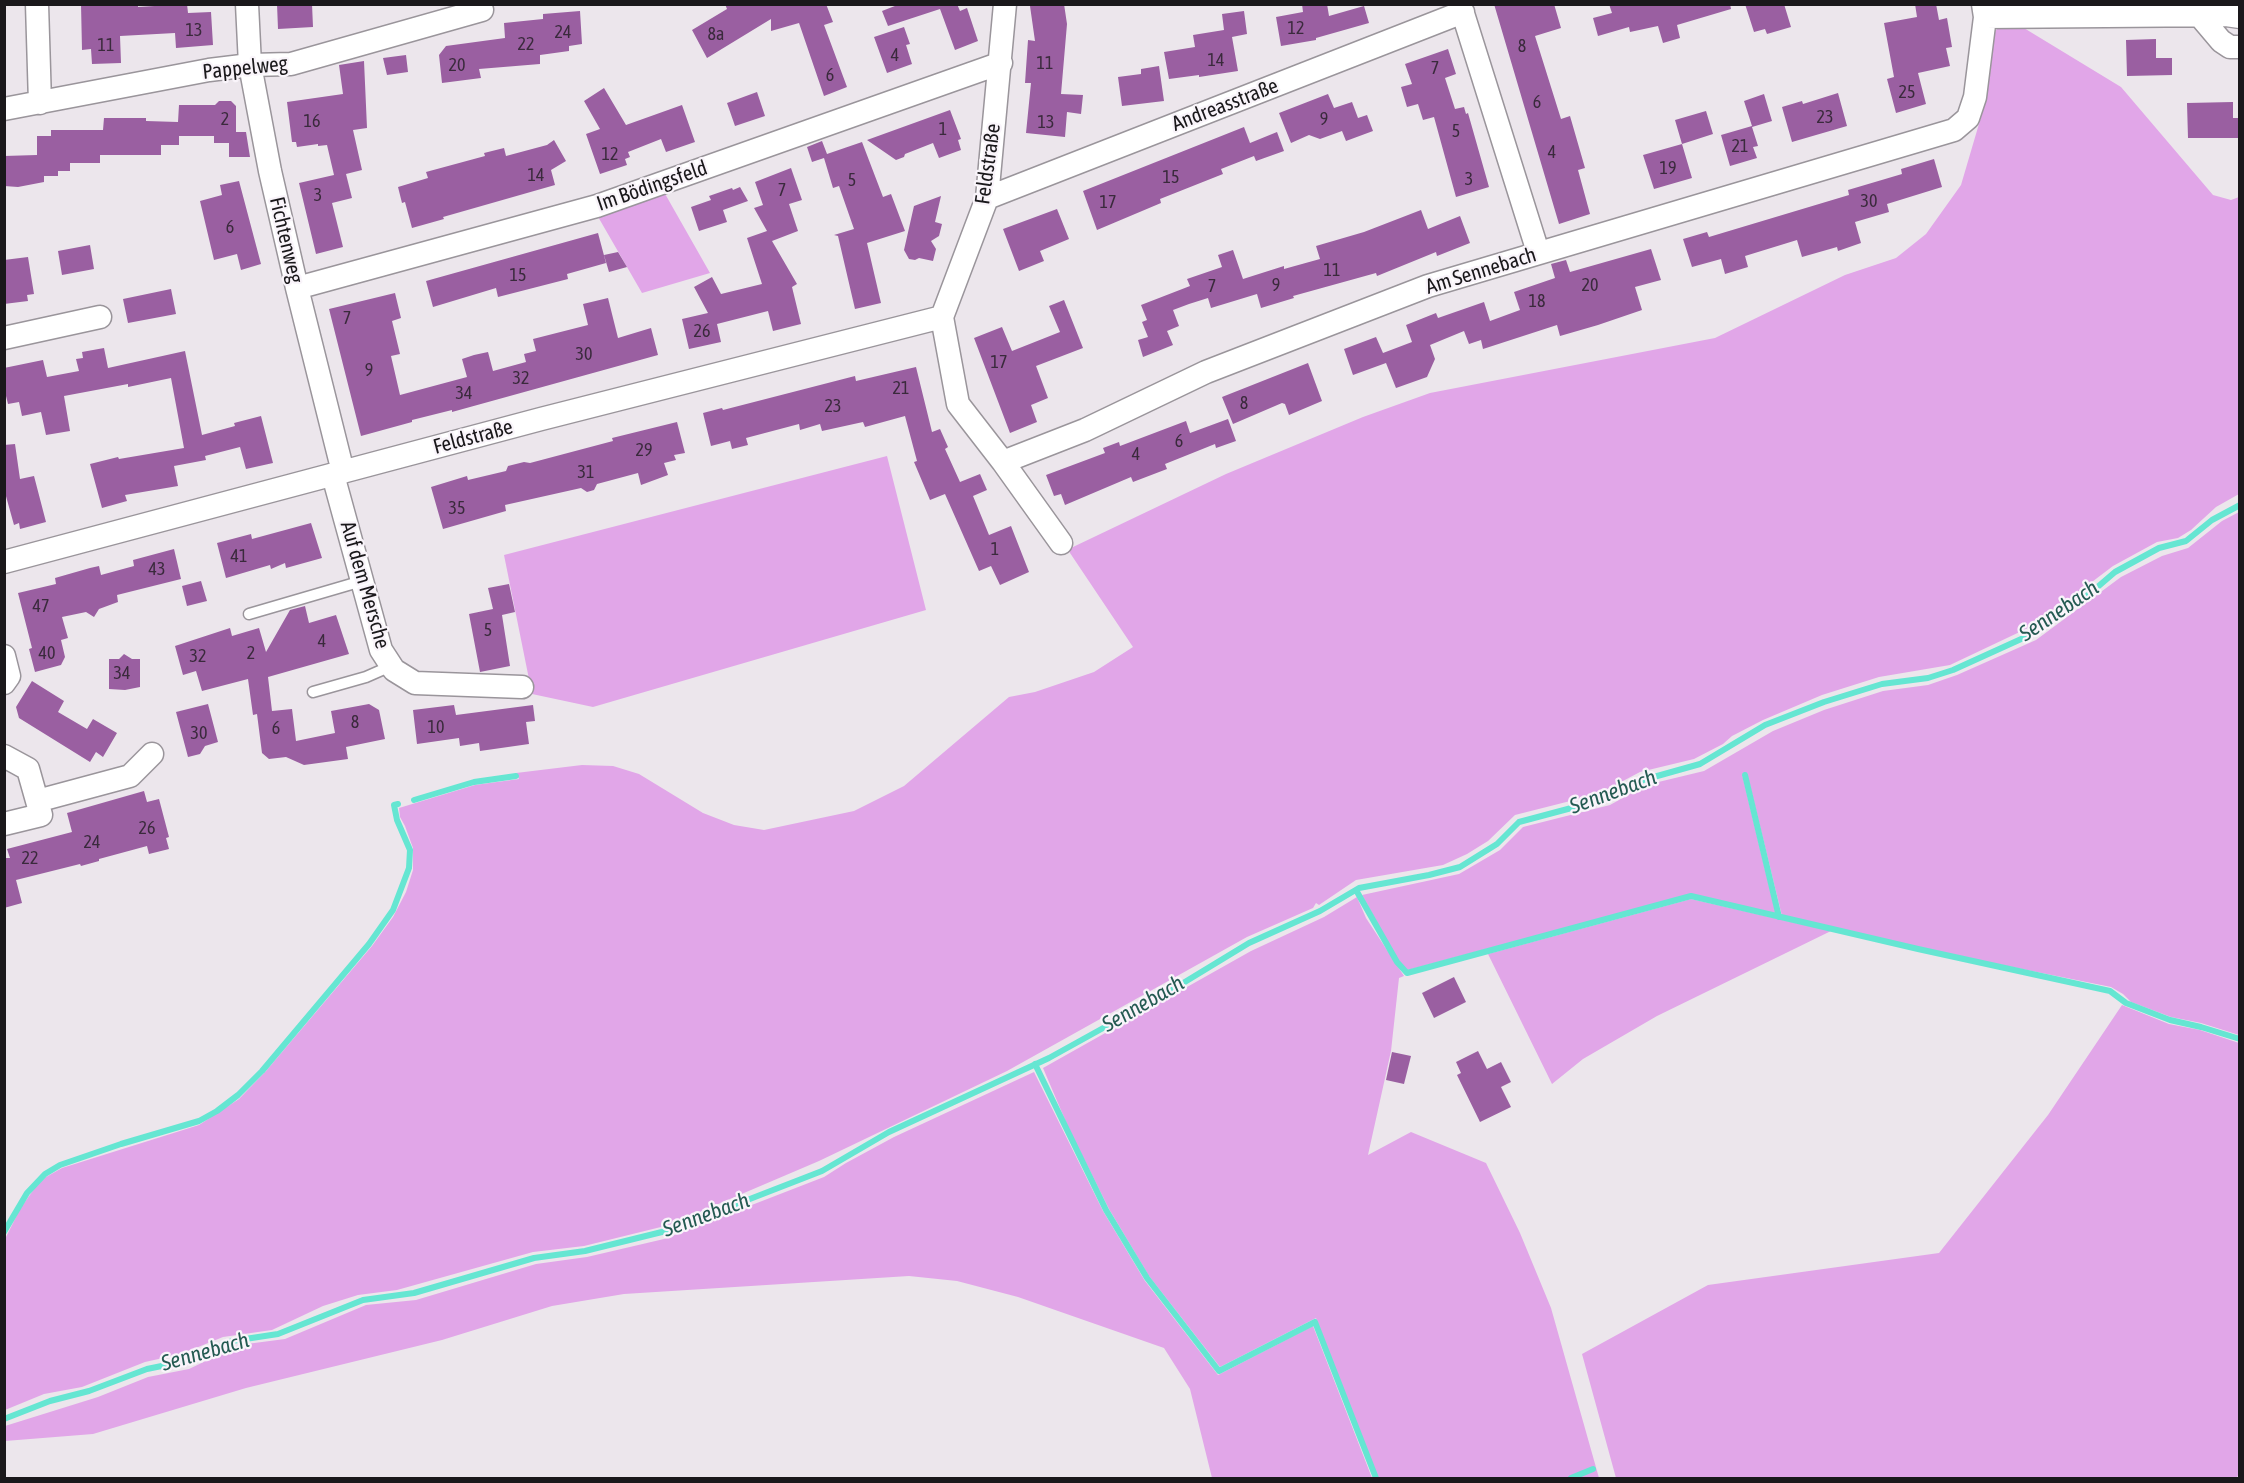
<!DOCTYPE html>
<html>
<head>
<meta charset="utf-8">
<style>
  body { margin:0 }
  #map { position:relative; width:2244px; height:1483px; overflow:hidden; background:#ece6ec; font-family:"Asap Condensed",sans-serif }
  canvas { display:block }
  .frame { position:absolute; inset:0; border:6px solid #1a181b; pointer-events:none }
</style>
</head>
<body>
<div id="map">
<canvas width="2244" height="1483"></canvas>
<div class="frame"></div>
</div>
<script>
const context = document.querySelector('canvas').getContext('2d');
context.lineJoin = 'round';
function fill(path, color) { context.fillStyle = color; context.fill(path, 'evenodd'); }
const shape = rows => new Path2D(rows.map(r => 'M' + r).join(''));
function strokePath(path, color, width, dash) { context.strokeStyle = color; context.lineWidth = width; context.lineCap = dash ? 'butt' : 'round'; context.setLineDash(dash || []); context.stroke(path); }
function drawText(font, color, halo, rows, align = 'center') {
  context.font = font + ' "Asap Condensed",sans-serif'; context.lineWidth = 4.5; context.setLineDash([]); context.textBaseline = 'middle'; context.strokeStyle = halo; context.fillStyle = color; for (const [text, x, y, turn = 0] of rows) {
    context.save(); context.translate(x, y); context.rotate((+turn || 0) * Math.PI / 180); context.textAlign = isNaN(turn) ? turn : align; if (halo) context.strokeText(text, 0, 0); context.fillText(text, 0, 0); context.restore();
  }
}
fill(shape([
  [2019,25,2121,87,2213,195,2231,200,2239,197,2239,494,2216,507,2191,530,2178,538,2157,542,2113,566,2051,613,2026,629,1950,665,1879,677,1822,695,1763,720,1732,736,1723,744,1694,759,1640,772,1604,791,1586,797,1515,815,1488,841,1467,854,1443,865,1356,880,1319,905,1316,903,1313,908,1247,937,1007,1071,819,1161,669,1225,584,1246,533,1252,397,1290,358,1295,323,1306,272,1330,223,1337,181,1354,145,1362,82,1387,44,1394,5,1410,4,1241,20,1209,34,1189,46,1177,62,1168,199,1125,239,1099,266,1071,372,946,393,917,406,892,413,870,413,848,405,826,400,817,399,808,475,785,519,779,516,773,582,765,613,766,639,774,703,813,734,825,764,830,854,811,904,786,1009,697,1035,692,1094,672,1133,647,1068,550,1073,547,1226,474,1363,417,1430,393,1715,338,1845,275,1896,258,1926,234,1961,185,1981,117,1992,37,1996,30,2002,26],
  [664,192,710,273,642,293,597,215],
  [887,456,926,610,593,707,532,694,504,555],
  [2239,512,2239,1035,2201,1023,2171,1017,2131,1002,2123,994,2111,987,1918,948,1782,916,1747,773,1742,774,1776,915,1691,894,1408,970,1399,961,1387,940,1362,895,1459,874,1500,850,1523,827,1610,805,1646,785,1704,771,1773,731,1824,710,1883,691,1928,685,1957,675,2036,640,2121,577,2162,556,2188,548,2222,521],
  [1357,897,1366,918,1404,976,1399,978,1391,1051,1368,1155,1411,1132,1486,1163,1520,1233,1551,1308,1599,1478,1378,1478,1316,1318,1220,1367,1149,1276,1109,1209,1069,1129,1043,1068,1251,951,1324,917],
  [1691,899,1831,931,1657,1016,1583,1059,1552,1084,1488,954],
  [2122,1005,2169,1024,2200,1030,2239,1043,2240,1473,2236,1478,1616,1478,1582,1354,1708,1285,1939,1253,2048,1115],
  [1034,1072,1103,1211,1145,1281,1218,1375,1313,1326,1372,1478,1212,1478,1190,1389,1164,1348,1018,1297,957,1281,909,1276,624,1294,552,1306,442,1340,246,1388,93,1434,5,1441,5,1426,98,1397,148,1377,189,1369,239,1345,285,1339,366,1305,416,1300,536,1264,587,1257,664,1239,824,1177,846,1163,894,1137]
]), '#e1a6e8');
strokePath(shape([
  [1745,775,1779,917],
  [414,800,474,782,516,776],
  [1356,890,1397,962,1407,973,1691,896,1918,949,2110,991,2126,1003,2170,1020,2201,1027,2240,1039],
  [1035,1064,1106,1210,1147,1278,1219,1371,1315,1322,1376,1478],
  [4,1232,27,1193,45,1174,60,1165,121,1144,199,1121,217,1111,238,1095,262,1071,369,944,393,910,409,868,410,850,397,820,394,805,398,804],
  [4,1419,50,1401,89,1391,147,1369,186,1361,232,1341,278,1334,363,1300,414,1293,534,1258,585,1251,670,1230,822,1171,889,1132,1049,1058,1170,991,1249,943,1320,911,1359,888,1429,875,1460,867,1497,844,1519,822,1609,798,1643,780,1700,764,1765,725,1824,702,1882,684,1928,678,1953,670,2030,635,2087,596,2115,572,2159,548,2186,541,2212,520,2240,505],
  [1571,1478,1593,1469]
]), '#65e6d2', 6);
fill(shape([
  [81,4,138,4,138,7,187,4,188,13,211,12,213,45,176,48,175,33,120,36,121,63,92,64,91,49,82,50],
  [277,4,312,4,313,27,278,29],
  [725,4,826,4,833,22,824,25,847,87,824,96,799,23,771,31,771,19,707,58,692,30,727,9],
  [900,4,957,4,960,11,967,8,978,41,955,50,940,9,888,26,882,11],
  [1040,4,1064,4,1067,24,1061,94,1083,95,1081,114,1067,112,1065,137,1026,133,1031,83,1025,83,1028,40,1035,41,1030,6],
  [1302,4,1327,4,1329,16,1364,6,1369,23,1316,38,1316,40,1281,46,1276,17,1303,12],
  [1494,4,1554,4,1561,28,1535,36,1561,119,1570,116,1585,168,1578,170,1590,214,1559,224],
  [1609,4,1730,4,1731,9,1677,25,1680,38,1663,43,1658,26,1630,32,1629,27,1598,36,1593,18,1612,13],
  [1745,4,1784,4,1791,27,1767,34,1765,29,1754,32],
  [1915,4,1936,4,1939,20,1947,18,1952,47,1946,48,1950,66,1918,73,1926,104,1896,113,1887,79,1894,77,1884,23,1917,17],
  [580,11,582,44,569,46,569,51,540,55,540,64,479,69,481,78,442,83,439,55,446,46,505,38,504,23,543,19,543,14],
  [1244,11,1247,34,1232,37,1238,71,1199,77,1199,75,1169,79,1164,52,1195,47,1193,35,1224,30,1222,14],
  [904,27,910,44,906,45,912,64,887,73,874,37],
  [2156,39,2156,58,2172,58,2172,75,2127,76,2126,40],
  [1448,49,1456,74,1445,78,1455,109,1464,107,1466,114,1468,113,1489,187,1456,197,1434,117,1423,120,1418,104,1407,107,1401,87,1412,84,1405,64],
  [406,55,408,72,387,75,383,58],
  [364,61,367,128,353,130,362,170,346,174,352,198,332,203,343,247,316,254,299,183,334,175,327,145,318,146,318,144,297,147,296,142,292,142,287,102,343,94,339,65],
  [1159,66,1164,101,1122,106,1118,77,1141,74,1141,69],
  [604,88,626,125,682,105,695,142,666,152,661,139,628,152,630,157,625,159,627,165,600,174,586,134,600,129,584,101],
  [757,92,765,116,735,126,727,103],
  [1838,93,1847,126,1792,142,1782,107,1802,101,1803,104],
  [1328,94,1334,108,1352,102,1358,118,1367,115,1373,131,1346,141,1342,131,1320,139,1309,135,1291,143,1279,113],
  [1764,94,1772,121,1752,127,1758,146,1753,147,1757,158,1730,166,1721,135,1752,126,1744,101],
  [219,101,231,101,236,106,236,132,246,132,250,157,229,157,229,143,214,143,214,136,179,136,179,145,161,145,161,155,100,155,100,163,70,163,70,171,58,171,58,176,44,176,44,182,18,187,4,186,4,156,37,155,37,136,51,136,51,130,103,130,104,118,146,118,146,121,178,122,179,105,215,105],
  [2233,102,2233,118,2240,118,2240,138,2188,138,2187,103],
  [950,110,961,139,958,140,961,150,939,158,933,143,905,154,904,157,896,160,867,140],
  [1706,111,1713,134,1682,144,1692,178,1654,189,1643,155,1682,144,1675,120],
  [1244,127,1250,143,1277,132,1284,151,1256,161,1254,156,1221,169,1223,174,1160,199,1161,203,1097,230,1083,191],
  [554,140,566,161,551,170,555,185,443,217,444,219,412,228,405,202,402,203,398,187,428,178,426,172,485,156,484,153,504,148,506,156,547,145],
  [822,141,827,154,862,142,883,197,891,194,905,231,867,243,881,303,855,309,838,236,834,235,854,229,839,186,833,188,824,158,812,162,807,147],
  [1934,159,1942,187,1887,204,1889,212,1855,222,1861,243,1838,251,1837,247,1802,257,1797,240,1745,256,1748,267,1725,274,1721,259,1692,267,1683,239,1707,232,1709,237,1849,195,1848,190,1902,174,1901,169],
  [791,168,802,200,789,204,798,231,772,241,797,284,792,287,801,324,773,331,768,311,717,324,721,342,689,349,682,319,708,313,694,287,712,277,721,294,762,284,747,238,767,231,754,208,763,205,755,182],
  [239,181,261,264,241,270,237,254,214,260,200,201,222,195,220,185],
  [740,187,748,201,723,210,727,222,699,231,691,207,711,200,709,196,732,188,733,190],
  [941,196,935,222,942,224,939,236,931,241,936,249,933,261,919,258,915,260,909,259,904,250,914,206],
  [1057,209,1069,239,1040,251,1044,261,1019,271,1003,229],
  [1421,210,1428,229,1460,216,1470,243,1437,256,1436,252,1377,276,1376,273,1293,296,1294,298,1261,308,1257,294,1211,308,1208,298,1189,304,1173,310,1179,326,1167,331,1173,345,1143,357,1138,340,1148,337,1142,322,1147,320,1141,305,1190,286,1187,279,1222,267,1218,255,1233,250,1243,279,1284,266,1284,269,1320,259,1316,246,1364,232],
  [598,233,606,263,567,274,568,279,498,297,496,288,433,307,426,281],
  [90,245,94,269,62,275,58,251],
  [1651,249,1661,280,1635,287,1642,310,1598,325,1560,336,1557,325,1483,349,1481,340,1469,344,1464,331,1430,345,1435,359,1427,377,1396,388,1386,363,1353,375,1344,349,1376,337,1383,353,1412,342,1406,325,1436,313,1438,318,1484,302,1490,321,1520,310,1514,292,1555,278,1551,264,1566,260,1570,272],
  [618,252,627,267,609,272,604,255],
  [28,257,34,294,27,295,28,301,4,304,4,260],
  [171,289,176,314,128,323,123,299],
  [395,293,401,318,392,321,400,354,391,356,400,395,467,377,462,359,474,355,488,352,493,371,526,362,524,354,536,351,533,339,588,325,583,304,608,298,618,338,651,328,658,355,452,412,452,410,412,420,412,422,361,436,329,309],
  [1064,300,1083,348,1036,366,1048,398,1031,405,1037,422,1010,433,974,338,1002,327,1012,351,1060,332,1049,306],
  [104,348,108,368,185,351,202,435,235,426,234,423,261,416,273,463,246,469,240,447,205,456,206,460,174,466,178,486,125,495,127,501,102,508,90,464,118,457,119,459,184,448,171,378,128,387,128,384,64,396,70,431,46,435,41,412,22,416,19,402,8,404,4,388,4,368,43,360,47,377,79,371,76,359,83,358,82,352],
  [1308,363,1322,401,1289,415,1285,404,1282,403,1233,424,1222,397],
  [916,367,932,432,940,429,948,447,945,449,960,482,980,474,987,490,973,496,989,535,1011,526,1029,572,1000,585,991,566,979,571,945,494,930,500,914,462,917,461,905,416,865,427,863,422,822,431,820,424,800,430,799,424,746,438,748,445,732,449,730,441,711,446,703,413,722,408,723,410,855,376,856,381],
  [1228,419,1236,441,1216,448,1215,444,1165,464,1167,469,1133,482,1131,477,1065,505,1061,494,1054,496,1046,475,1105,453,1103,448,1119,442,1120,446,1186,421,1190,433],
  [677,422,685,453,674,455,676,460,664,463,668,475,641,485,638,473,597,484,594,490,587,492,581,488,505,505,506,511,443,529,431,487,467,476,468,480,506,471,508,466,524,462,530,463,613,441,612,438],
  [15,444,20,479,34,476,46,522,20,529,19,523,14,525,4,489,4,445],
  [311,523,322,558,286,568,285,563,271,569,270,565,226,578,217,543,251,534,252,539],
  [174,549,181,579,117,595,118,602,99,609,94,617,86,612,62,617,68,638,61,640,65,657,61,665,35,672,29,649,32,648,18,593,56,584,55,578,90,568,99,566,101,575,134,566,133,560],
  [201,581,207,601,187,606,182,586],
  [509,584,515,612,502,615,510,666,480,672,469,614,493,609,488,588],
  [305,606,309,623,336,615,349,654,268,677,272,711,292,709,296,741,335,733,331,711,369,704,379,710,385,739,346,747,348,759,304,765,286,757,269,759,262,753,257,714,253,715,248,679,202,691,196,671,183,675,175,646,230,628,232,636,259,628,266,652,290,610],
  [124,654,132,659,140,659,140,687,125,690,109,689,109,659,119,659],
  [32,681,64,701,58,712,87,729,93,719,117,733,103,757,96,752,90,762,19,718,16,707],
  [208,704,218,742,205,746,200,754,188,757,176,712],
  [454,705,456,715,533,705,535,721,526,722,529,744,480,751,479,743,460,746,459,738,417,744,413,710],
  [144,791,147,802,159,799,169,837,166,838,169,849,149,854,147,846,99,859,99,861,81,866,80,864,16,880,22,903,4,908,4,858,10,858,7,849,72,832,67,813],
  [1454,977,1466,1002,1434,1018,1422,993],
  [1478,1051,1487,1069,1501,1062,1511,1082,1501,1087,1511,1107,1480,1122,1457,1075,1461,1073,1456,1062],
  [1392,1052,1411,1056,1404,1084,1386,1080]
]), '#9a5fa1');
const lane = shape([
  [249,614,362,581],
  [313,692,366,677,391,666]
]);
const street = shape([
  [37,4,40,103],
  [247,4,250,65,270,171,297,288,343,472],
  [1460,4,1538,252],
  [2199,15,2221,41,2230,47,2240,47],
  [1985,17,2226,15,2240,17],
  [4,109,209,70,250,65,291,64,482,10],
  [987,198,1463,12],
  [297,288,597,206,1001,63],
  [942,317,958,404,1003,462,1061,543],
  [4,338,100,317],
  [1003,462,1085,430,1206,372,1428,286,1954,130,1968,118,1975,97,1985,17,1983,4],
  [333,475,381,650,394,670,415,683,522,687],
  [4,562,541,419,942,317,987,198,1005,4],
  [4,656,9,676,4,683],
  [4,756,28,769,41,815,4,824],
  [37,801,130,776,152,754]
]);
strokePath(lane, '#9a959b', 13);
strokePath(street, '#9a959b', 25);
strokePath(lane, '#fff', 10);
strokePath(street, '#fff', 22);
drawText('18px', '#3a2a3c', null, [
  ["12",1296,28],
  ["13",194,30],
  ["24",563,32],
  ["8a",716,34],
  ["22",526,44],
  ["11",106,45],
  ["8",1522,46],
  ["4",895,55],
  ["14",1216,60],
  ["11",1045,63],
  ["20",457,65],
  ["7",1435,68],
  ["6",830,75],
  ["25",1907,92],
  ["6",1537,102],
  ["23",1825,117],
  ["2",225,119],
  ["9",1324,119],
  ["16",312,121],
  ["13",1046,122],
  ["1",943,129],
  ["5",1456,131],
  ["21",1740,146],
  ["4",1552,152],
  ["12",610,154],
  ["19",1668,168],
  ["14",536,175],
  ["15",1171,177],
  ["3",1469,179],
  ["5",852,180],
  ["7",782,190],
  ["3",318,195],
  ["30",1869,201],
  ["17",1108,202],
  ["6",230,227],
  ["11",1332,270],
  ["15",518,275],
  ["9",1276,285],
  ["20",1590,285],
  ["7",1212,286],
  ["18",1537,301],
  ["7",347,318],
  ["26",702,331],
  ["30",584,354],
  ["17",999,362],
  ["9",369,370],
  ["32",521,378],
  ["21",901,388],
  ["34",464,393],
  ["8",1244,403],
  ["23",833,406],
  ["6",1179,441],
  ["29",644,450],
  ["4",1136,454],
  ["31",586,472],
  ["35",457,508],
  ["1",995,549],
  ["41",239,556],
  ["43",157,569],
  ["47",41,606],
  ["5",488,630],
  ["4",322,641],
  ["40",47,653],
  ["2",251,653],
  ["32",198,656],
  ["34",122,673],
  ["8",355,722],
  ["10",436,727],
  ["6",276,728],
  ["30",199,733],
  ["26",147,828],
  ["24",92,842],
  ["22",30,858]
]);
drawText('21px', '#1a181b', '#f9f4fa', [
  ["Pappelweg",245,68,-6],
  ["Andreasstraße",1225,105,-21],
  ["Feldstraße",988,164,-82],
  ["Im Bödingsfeld",652,186,-19],
  ["Fichtenweg",286,240,77],
  ["Am Sennebach",1481,271,-17],
  ["Feldstraße",473,437,-15],
  ["Auf dem Mersche",365,585,74]
]);
drawText('italic 22px', '#245a52', '#f9f4fa', [
  ["Sennebach",2059,611,-34],
  ["Sennebach",1613,792,-20],
  ["Sennebach",1143,1004,-30],
  ["Sennebach",706,1215,-20],
  ["Sennebach",205,1352,-16]
]);
</script>
</body>
</html>
